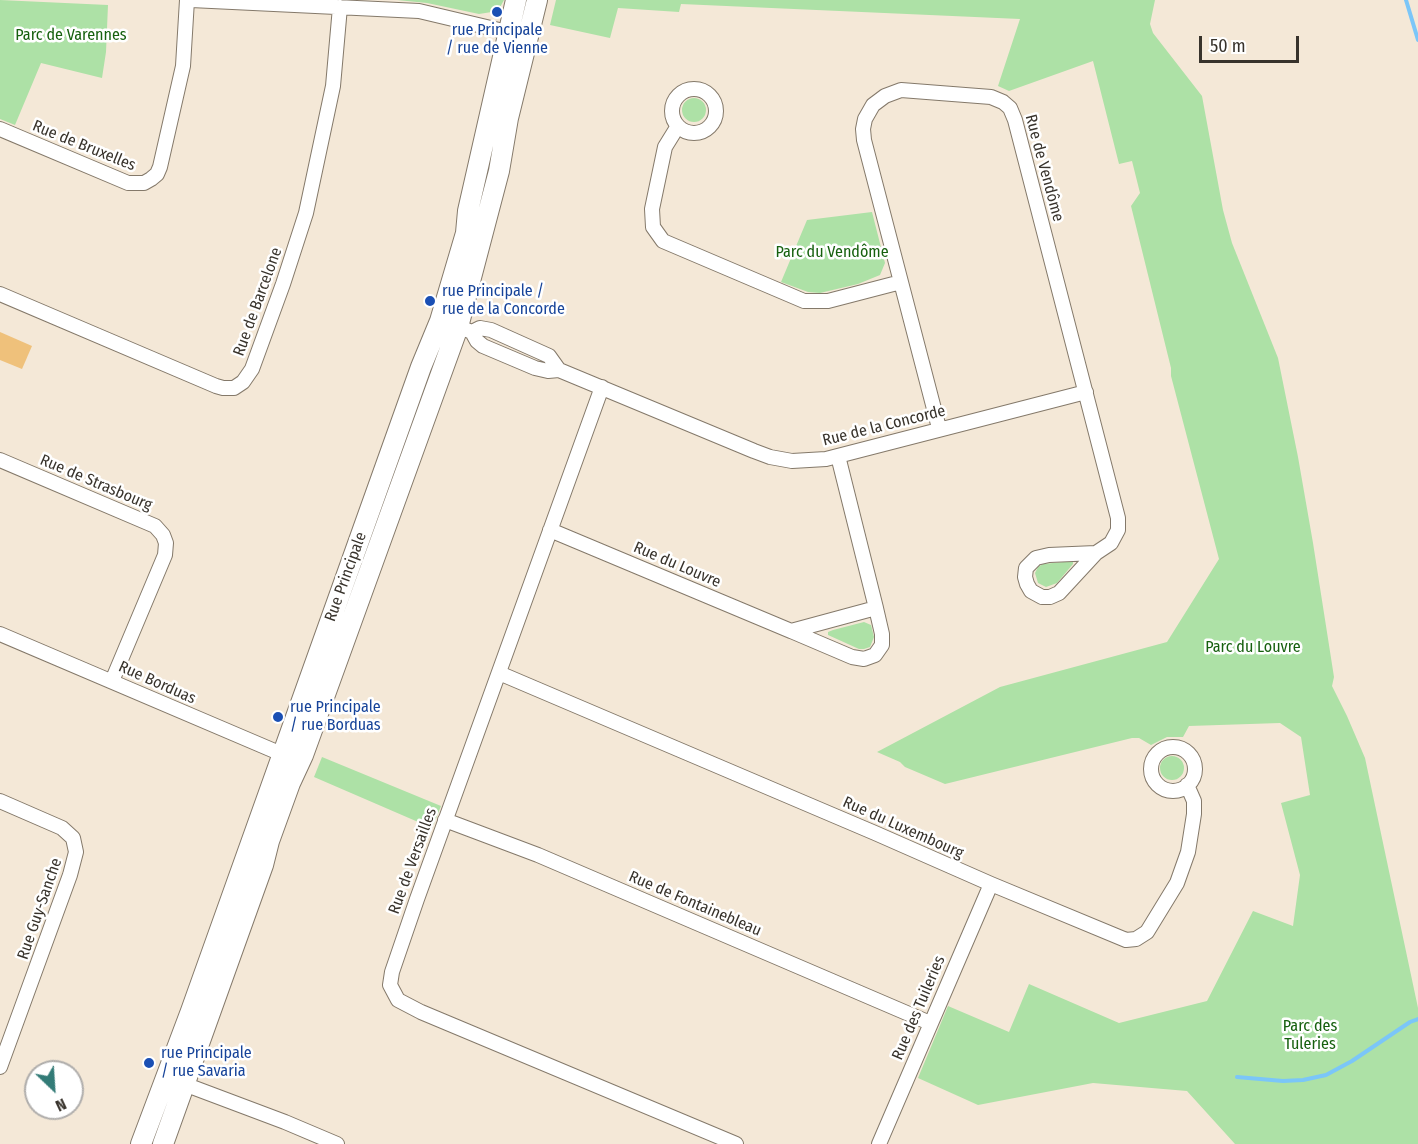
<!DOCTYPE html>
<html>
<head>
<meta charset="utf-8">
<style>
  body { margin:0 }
  #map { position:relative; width:1418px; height:1144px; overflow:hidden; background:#f4e8d7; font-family:"Fira Sans Condensed",sans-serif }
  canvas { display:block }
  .north { position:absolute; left:24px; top:1060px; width:60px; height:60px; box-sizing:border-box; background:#fff; border:2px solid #afadab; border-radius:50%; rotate:155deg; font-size:16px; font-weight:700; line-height:24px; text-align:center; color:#38332c }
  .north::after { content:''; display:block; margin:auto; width:21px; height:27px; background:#337b77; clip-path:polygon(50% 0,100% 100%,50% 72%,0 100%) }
  .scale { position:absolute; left:1199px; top:36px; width:100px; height:27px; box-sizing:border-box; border:3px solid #38332c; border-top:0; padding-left:8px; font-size:18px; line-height:21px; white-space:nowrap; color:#38332c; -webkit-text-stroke:4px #fff; paint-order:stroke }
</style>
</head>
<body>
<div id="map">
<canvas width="1418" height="1144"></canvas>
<div class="north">N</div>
<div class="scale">50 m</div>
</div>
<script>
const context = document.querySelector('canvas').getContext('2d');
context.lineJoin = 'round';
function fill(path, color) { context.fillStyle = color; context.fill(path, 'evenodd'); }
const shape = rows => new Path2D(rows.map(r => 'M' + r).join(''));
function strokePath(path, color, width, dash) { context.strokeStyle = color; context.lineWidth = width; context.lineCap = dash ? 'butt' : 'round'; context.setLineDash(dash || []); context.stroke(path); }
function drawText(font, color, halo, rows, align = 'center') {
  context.font = font + ' "Fira Sans Condensed",sans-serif'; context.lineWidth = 5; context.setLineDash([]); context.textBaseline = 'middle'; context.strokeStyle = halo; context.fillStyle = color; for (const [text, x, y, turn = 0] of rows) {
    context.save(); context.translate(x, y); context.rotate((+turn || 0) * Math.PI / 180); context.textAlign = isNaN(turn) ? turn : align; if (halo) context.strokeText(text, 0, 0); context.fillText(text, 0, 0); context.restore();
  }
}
fill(shape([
  [0,0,108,5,106,52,102,78,41,63,15,125,0,119],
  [397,0,504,0,498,11,479,14,427,3],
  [556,0,1155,0,1150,24,1153,33,1202,96,1223,210,1232,243,1278,358,1298,457,1313,543,1334,677,1332,686,1347,716,1365,758,1418,1008,1418,1144,1235,1144,1187,1091,1093,1083,978,1105,918,1078,948,1006,1009,1032,1029,984,1119,1023,1207,1001,1253,911,1293,926,1300,875,1281,803,1310,795,1301,737,1280,723,1189,726,1183,737,1167,737,1151,745,1139,738,1132,738,945,784,905,767,900,762,877,752,1000,687,1167,642,1219,559,1171,376,1171,368,1131,206,1140,193,1132,161,1119,164,1093,61,1009,91,998,86,1020,19,681,4,679,12,618,8,610,38,550,25],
  '682 110a12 12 0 1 1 24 0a12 12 0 1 1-24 0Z',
  [872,212,885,263,880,275,858,284,820,293,808,292,781,282,807,220],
  [1073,561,1073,564,1057,583,1046,587,1038,583,1035,573,1038,567,1043,564],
  [864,622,871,625,874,637,870,647,864,649,859,649,828,635,828,632,833,630],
  '1160 768a12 12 0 1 1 24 0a12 12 0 1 1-24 0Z',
  [322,757,441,806,432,828,314,777]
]), '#ade1a6');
strokePath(shape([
  [1406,0,1418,40],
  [1237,1077,1283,1081,1303,1080,1326,1075,1352,1061,1410,1022,1418,1019]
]), '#7bc6f8', 4);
fill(shape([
  [0,332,32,346,22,369,0,360]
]), '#efc17b');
const street = shape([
  [191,0,419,11,516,34],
  '672 111a22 22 0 1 1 44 0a22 22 0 1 1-44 0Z',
  [678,126,665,147,652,209,653,227,663,241,804,301,828,301,901,282],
  [0,129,128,183,144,183,151,179,157,174,160,167,183,66,187,0],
  [0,294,216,386,223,388,234,388,243,382,252,369,283,284,306,213,333,86,340,7],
  [451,324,472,332,477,341,483,346,535,368,548,371,559,370,754,451,770,457,792,461,826,459,1086,392],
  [472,332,480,328,491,330,549,356,559,370],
  [602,387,417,899,392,972,390,985,398,1000,421,1012,736,1144],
  [939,428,864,140,863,129,865,119,873,105,885,96,901,90,991,97,1003,102,1010,108,1015,120,1118,518,1118,530,1111,543,1096,553,1059,593,1050,597,1042,597,1031,591,1027,584,1025,577,1026,568,1036,558,1049,555,1096,553],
  [0,460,155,526,163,535,166,543,165,555,112,681],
  [550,530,791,631,876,608,838,456],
  [791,631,852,657,864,659,875,655,882,645,882,634,876,608],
  [0,634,291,758],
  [499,673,875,833,991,884,1126,940,1136,939,1147,932,1177,883,1188,852,1194,814,1194,801,1187,785],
  '1151 769a22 22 0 1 1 44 0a22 22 0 1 1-44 0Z',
  [0,801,62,828,73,838,76,852,70,875,0,1067],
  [445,820,538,855,930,1023],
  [176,1081,285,1122,337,1144],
  [879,1144,991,884]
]);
const secondary = shape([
  [141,1144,191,1011,421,367,440,321,466,233,468,211,516,0],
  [163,1144,263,865,269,841,290,783,303,755,458,327,499,171,508,118,537,0]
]);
strokePath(street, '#84796a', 16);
strokePath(secondary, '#84796a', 22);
strokePath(street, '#fff', 14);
strokePath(secondary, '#fff', 20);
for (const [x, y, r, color] of [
  [497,12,6,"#1a4fb4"],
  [430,301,6,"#1a4fb4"],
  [278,717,6,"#1a4fb4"],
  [149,1063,6,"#1a4fb4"]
]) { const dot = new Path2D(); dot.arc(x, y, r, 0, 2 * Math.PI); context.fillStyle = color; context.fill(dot); strokePath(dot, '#fff', 2); }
drawText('16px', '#164399', '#fff', [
  ["rue Principale",497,31,"center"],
  ["/ rue de Vienne",497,49,"center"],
  ["rue Principale /",442,292],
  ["rue de la Concorde",442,310],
  ["rue Principale",290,708],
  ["/ rue Borduas",290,726],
  ["rue Principale",161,1054],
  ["/ rue Savaria",161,1072]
], 'left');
drawText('16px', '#16600e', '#fff', [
  ["Parc de Varennes",71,36],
  ["Parc du Vendôme",832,253],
  ["Parc du Louvre",1253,648],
  ["Parc des",1310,1027],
  ["Tuleries",1310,1045]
]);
drawText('16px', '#38332c', '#fff', [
  ["Rue de Bruxelles",84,146,22],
  ["Rue de Vendôme",1044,168,75],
  ["Rue de Barcelone",258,302,-70],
  ["Rue de la Concorde",884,426,-14],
  ["Rue de Strasbourg",96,483,23],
  ["Rue du Louvre",677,565,23],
  ["Rue Principale",346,577,-70],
  ["Rue Borduas",157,683,24],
  ["Rue du Luxembourg",903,828,24],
  ["Rue de Versailles",413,861,-70],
  ["Rue de Fontainebleau",695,904,23],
  ["Rue Guy-Sanche",40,909,-71],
  ["Rue des Tuileries",919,1008,-67]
]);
</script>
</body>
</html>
